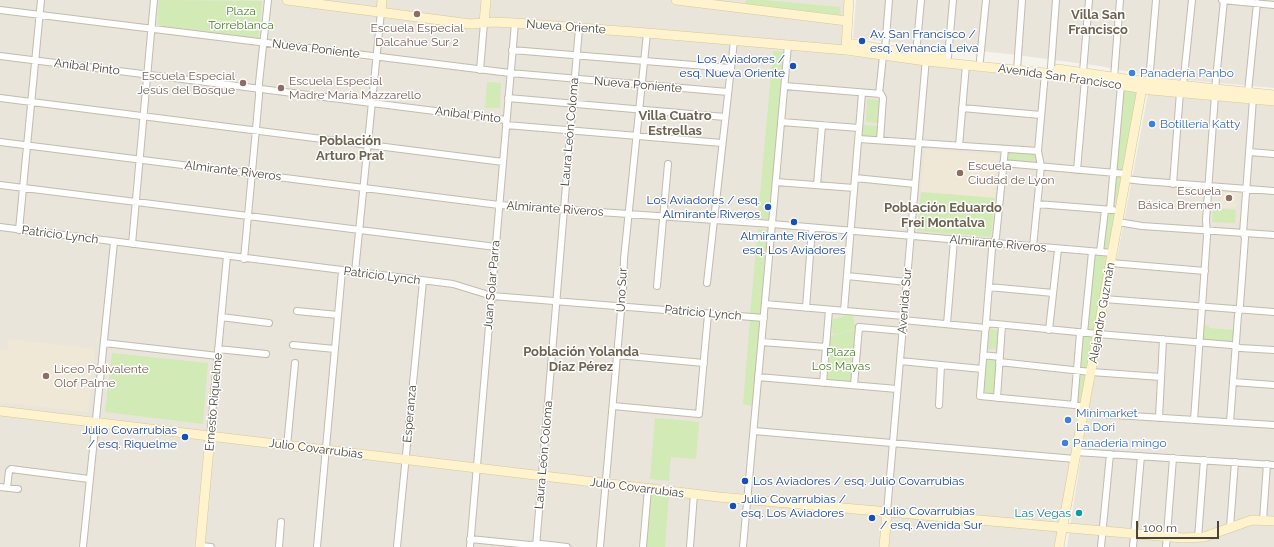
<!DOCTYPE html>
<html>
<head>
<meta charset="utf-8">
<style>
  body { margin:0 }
  #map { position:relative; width:1274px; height:547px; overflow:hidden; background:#f6f3ec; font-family:Raleway,sans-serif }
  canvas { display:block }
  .scale { position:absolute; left:1136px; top:521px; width:83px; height:18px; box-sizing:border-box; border:2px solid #4b4439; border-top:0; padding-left:5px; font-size:12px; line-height:14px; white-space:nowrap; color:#4b4439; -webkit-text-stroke:3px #fff; paint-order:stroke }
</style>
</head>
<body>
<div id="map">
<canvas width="1274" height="547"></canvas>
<div class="scale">100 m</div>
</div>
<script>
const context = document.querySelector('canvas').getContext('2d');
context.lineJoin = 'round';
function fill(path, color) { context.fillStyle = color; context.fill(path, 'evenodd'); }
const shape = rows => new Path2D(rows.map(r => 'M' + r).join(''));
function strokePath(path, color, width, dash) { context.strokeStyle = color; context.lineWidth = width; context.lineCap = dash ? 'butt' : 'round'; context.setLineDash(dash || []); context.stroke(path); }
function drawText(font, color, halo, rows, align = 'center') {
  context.font = font + ' Raleway,sans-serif'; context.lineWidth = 3; context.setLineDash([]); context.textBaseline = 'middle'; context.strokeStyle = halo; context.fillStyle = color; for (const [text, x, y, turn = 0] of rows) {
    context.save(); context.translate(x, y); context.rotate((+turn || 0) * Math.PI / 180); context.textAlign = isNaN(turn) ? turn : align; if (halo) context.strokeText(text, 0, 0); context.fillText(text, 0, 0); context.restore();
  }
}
fill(shape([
  [0,0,845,0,843,55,1037,78,1135,92,1056,547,0,547],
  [856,0,1274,0,1274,88,1155,77,1100,66,1009,54,853,38],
  [1148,94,1274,106,1274,547,1067,547,1087,417]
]), '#eae5da');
fill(shape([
  [268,39,373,53,372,61,266,48]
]), '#f7ead8');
fill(shape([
  [925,149,998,155,995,198,921,192],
  [1221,188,1237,190,1236,208,1220,207],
  [9,339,95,349,88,412,0,402,0,350,7,350]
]), '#efe8d6');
fill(shape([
  [159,0,262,1,259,38,157,25],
  [746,0,764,0,840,7,841,15,746,4],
  [773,51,785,52,770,220,758,218],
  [487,82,501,83,500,108,485,108],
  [1118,89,1135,92,1138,94,1081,402,1076,401,1081,335,1094,254,1100,255,1106,211,1111,211],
  [867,99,880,100,878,123,866,122],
  [862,125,878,126,876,137,861,136],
  [1006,150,1036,153,1039,164,1005,161],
  [921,192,995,198,991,237,917,231],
  [1213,208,1236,210,1235,223,1212,222],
  [758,229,767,230,760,316,750,315],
  [852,314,856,329,833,335,830,320],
  [750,320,760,321,752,406,743,404],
  [1203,325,1209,326,1209,328,1234,330,1233,343,1201,340],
  [858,329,853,384,824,382,828,337],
  [990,329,1000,331,998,350,988,349],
  [112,353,208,363,203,424,105,412],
  [986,359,998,360,995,395,983,394],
  [655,418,699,422,696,459,671,457,669,481,650,479],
  [649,493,669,495,665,547,645,547]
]), '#d2eab5');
const street = shape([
  [1222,0,1274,5],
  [0,10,510,73,728,92],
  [512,50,730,68],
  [885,50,889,0],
  [916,54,921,0],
  [0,56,506,120],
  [948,57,953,0],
  [980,60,986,0],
  [1051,67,1056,0],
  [480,70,484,23],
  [1017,70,1022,0],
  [1083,72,1089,0],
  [1114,78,1120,0],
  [1149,82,1156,0],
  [785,86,881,94,883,98,880,140],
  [1183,86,1192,0],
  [1215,89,1224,0],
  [1248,92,1257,3],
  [879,94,883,56],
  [0,98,503,162],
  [508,98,725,117],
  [962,108,1041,115],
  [781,122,859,128],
  [506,125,722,143],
  [859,139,1038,151],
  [0,142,499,205,772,224,1113,253],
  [959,146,966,65],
  [1005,149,996,237,992,249,980,396,1085,406],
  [1249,152,1274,154],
  [1003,163,1127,174],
  [1077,170,1085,79],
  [855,178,915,184],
  [1126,179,1143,181,1274,191],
  [776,182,854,188],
  [1173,184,1180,92],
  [0,185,496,247],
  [817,185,822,125],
  [1037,204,1113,210],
  [1110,210,1121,85],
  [1118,222,1142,226,1274,235],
  [0,227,453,284,492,296,764,318],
  [19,230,41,0],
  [132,244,154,0],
  [1033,247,1041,166,1038,151,1045,73],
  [1100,252,1105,210],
  [244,259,259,96,259,83,268,0],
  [1111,263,1205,271],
  [355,272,381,12],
  [847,276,907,282],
  [707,283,734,41],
  [657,286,668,164],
  [989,287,1053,293],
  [1104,299,1274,312],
  [765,304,904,316],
  [806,308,812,228],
  [297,311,338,315],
  [844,311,862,93],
  [221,317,269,323],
  [903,320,986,328],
  [986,323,1098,334,1231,345,1240,348,1274,350],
  [947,324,954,240],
  [1049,330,1058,249],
  [1084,333,1092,252],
  [762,342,826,347],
  [104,343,218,356],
  [293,345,335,349],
  [218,349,266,354],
  [617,355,704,363],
  [983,355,1000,357],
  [900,361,982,369],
  [999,362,1091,372,1161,377],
  [758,377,897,389],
  [1233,382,1274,385],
  [823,383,829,310],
  [854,385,859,327,903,331],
  [997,398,1002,325],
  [939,405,941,365],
  [1074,405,1080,333],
  [613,406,699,414,708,314],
  [1084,413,1274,425],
  [1159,418,1163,339],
  [1194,420,1207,236,1206,220,1215,95],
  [1230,422,1238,315,1240,305,1245,238,1243,233,1253,99],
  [754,431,1075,459],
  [210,437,227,256],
  [287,446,295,363],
  [1076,452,1274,465],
  [0,487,18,489],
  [7,488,9,471,11,469,89,479],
  [887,512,926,58],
  [1263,520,1267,464],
  [1230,527,1235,462],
  [1198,538,1204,460],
  [470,539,530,545,541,544,567,547],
  [201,546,211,547],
  [83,547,114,242],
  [279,547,281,522],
  [317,547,342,271],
  [397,547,423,281],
  [470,547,515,23],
  [536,547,579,28],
  [600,547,623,288,624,259,647,33],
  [643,547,648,489],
  [690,547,694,494],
  [743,547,788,45],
  [1101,547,1110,454],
  [1133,547,1141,456],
  [1166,547,1173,458]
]);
const secondary = shape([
  [287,0,471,24,493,22,515,23,647,33,846,50,926,61,1045,73,1151,90,1274,101],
  [676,0,847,21],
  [381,12,382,0],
  [484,23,486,0],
  [847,43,895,51],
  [846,49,849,0],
  [907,53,942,57],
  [1058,69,1132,80,1274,95],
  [0,411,719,497,1183,538,1204,537,1252,520,1274,521],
  [200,547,210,437],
  [884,547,887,512],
  [1059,547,1142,88,1149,82]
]);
strokePath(street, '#c2bbae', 8);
strokePath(secondary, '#d6c79b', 10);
strokePath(street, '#fff', 6);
strokePath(secondary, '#fff3cd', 9);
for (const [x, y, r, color] of [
  [417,14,4,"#8d6e63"],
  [862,41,4,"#1a4fb4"],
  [793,66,4,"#1a4fb4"],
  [1132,73,4,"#3f7fe0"],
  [243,83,4,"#8d6e63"],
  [281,88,4,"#8d6e63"],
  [1152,124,4,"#3f7fe0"],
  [960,173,4,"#8d6e63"],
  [1229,198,4,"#8d6e63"],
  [768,207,4,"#1a4fb4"],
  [794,222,4,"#1a4fb4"],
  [46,376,4,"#8d6e63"],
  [1068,420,4,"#3f7fe0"],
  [185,437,4,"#1a4fb4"],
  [1065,443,4,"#3f7fe0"],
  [745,481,4,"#1a4fb4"],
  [733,506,4,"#1a4fb4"],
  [1079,513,4,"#0f9aa8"],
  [872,518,4,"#1a4fb4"]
]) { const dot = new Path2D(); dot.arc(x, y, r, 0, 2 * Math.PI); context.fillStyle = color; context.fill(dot); strokePath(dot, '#fff', 1.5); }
drawText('12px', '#4a7f2a', '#fff', [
  ["Plaza",241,11],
  ["Torreblanca",241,25],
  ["Plaza",841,352],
  ["Los Mayas",841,366]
]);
drawText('12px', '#4b4439', '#fff', [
  ["Nueva Oriente",566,27,4],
  ["Nueva Poniente",316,49,7],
  ["Aníbal Pinto",87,67,7],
  ["Avenida San Francisco",1060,77,8],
  ["Nueva Poniente",638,85,5],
  ["Aníbal Pinto",468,115,7],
  ["Laura León Coloma",570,132,-85],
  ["Almirante Riveros",233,171,7],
  ["Almirante Riveros",555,209,4],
  ["Patricio Lynch",60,235,7],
  ["Almirante Riveros",998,244,5],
  ["Patricio Lynch",382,276,7],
  ["Juan Solar Parra",492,285,-85],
  ["Uno Sur",622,290,-87],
  ["Avenida Sur",905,301,-85],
  ["Patricio Lynch",703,313,5],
  ["Alejandro Guzmán",1102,313,-80],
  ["Ernesto Riquelme",214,402,-85],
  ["Esperanza",410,414,-85],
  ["Julio Covarrubias",316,449,7],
  ["Laura León Coloma",544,455,-85],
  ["Julio Covarrubias",637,488,7]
]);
drawText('12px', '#785e54', '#fff', [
  ["Escuela Especial",417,28,"center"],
  ["Dalcahue Sur 2",417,42,"center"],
  ["Escuela Especial",235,76,"right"],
  ["Jesús del Bosque",235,90,"right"],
  ["Escuela Especial",289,81],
  ["Madre María Mazzarello",289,95],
  ["Escuela",968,166],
  ["Ciudad de Lyon",968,180],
  ["Escuela",1221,191,"right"],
  ["Básica Bremen",1221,205,"right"],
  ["Liceo Polivalente",54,369],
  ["Olof Palme",54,383]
], 'left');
drawText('12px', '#164399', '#fff', [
  ["Av. San Francisco /",870,34],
  ["esq. Venancia Leiva",870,48],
  ["Los Aviadores /",785,59,"right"],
  ["esq. Nueva Oriente",785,73,"right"],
  ["Los Aviadores / esq.",760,200,"right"],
  ["Almirante Riveros",760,214,"right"],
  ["Almirante Riveros /",794,236,"center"],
  ["esq. Los Aviadores",794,250,"center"],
  ["Julio Covarrubias",177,430,"right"],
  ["/ esq. Riquelme",177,444,"right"],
  ["Los Aviadores / esq. Julio Covarrubias",753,481],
  ["Julio Covarrubias /",741,499],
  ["esq. Los Aviadores",741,513],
  ["Julio Covarrubias",880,511],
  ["/ esq. Avenida Sur",880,525]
], 'left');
drawText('12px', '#366cbe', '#fff', [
  ["Panadería Panbo",1140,73],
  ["Botillería Katty",1160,124],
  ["Minimarket",1076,413],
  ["La Dori",1076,427],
  ["Panaderia mingo",1073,443]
], 'left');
drawText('12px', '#0d838f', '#fff', [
  ["Las Vegas",1071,513]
], 'right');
drawText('bold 13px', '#6e6250', '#fff', [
  ["Villa San",1098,15],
  ["Francisco",1098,30],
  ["Villa Cuatro",675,116],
  ["Estrellas",675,131],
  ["Población",350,141],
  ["Arturo Prat",350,156],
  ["Población Eduardo",943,208],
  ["Frei Montalva",943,223],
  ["Población Yolanda",581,352],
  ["Díaz Pérez",581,367]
]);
</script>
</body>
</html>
